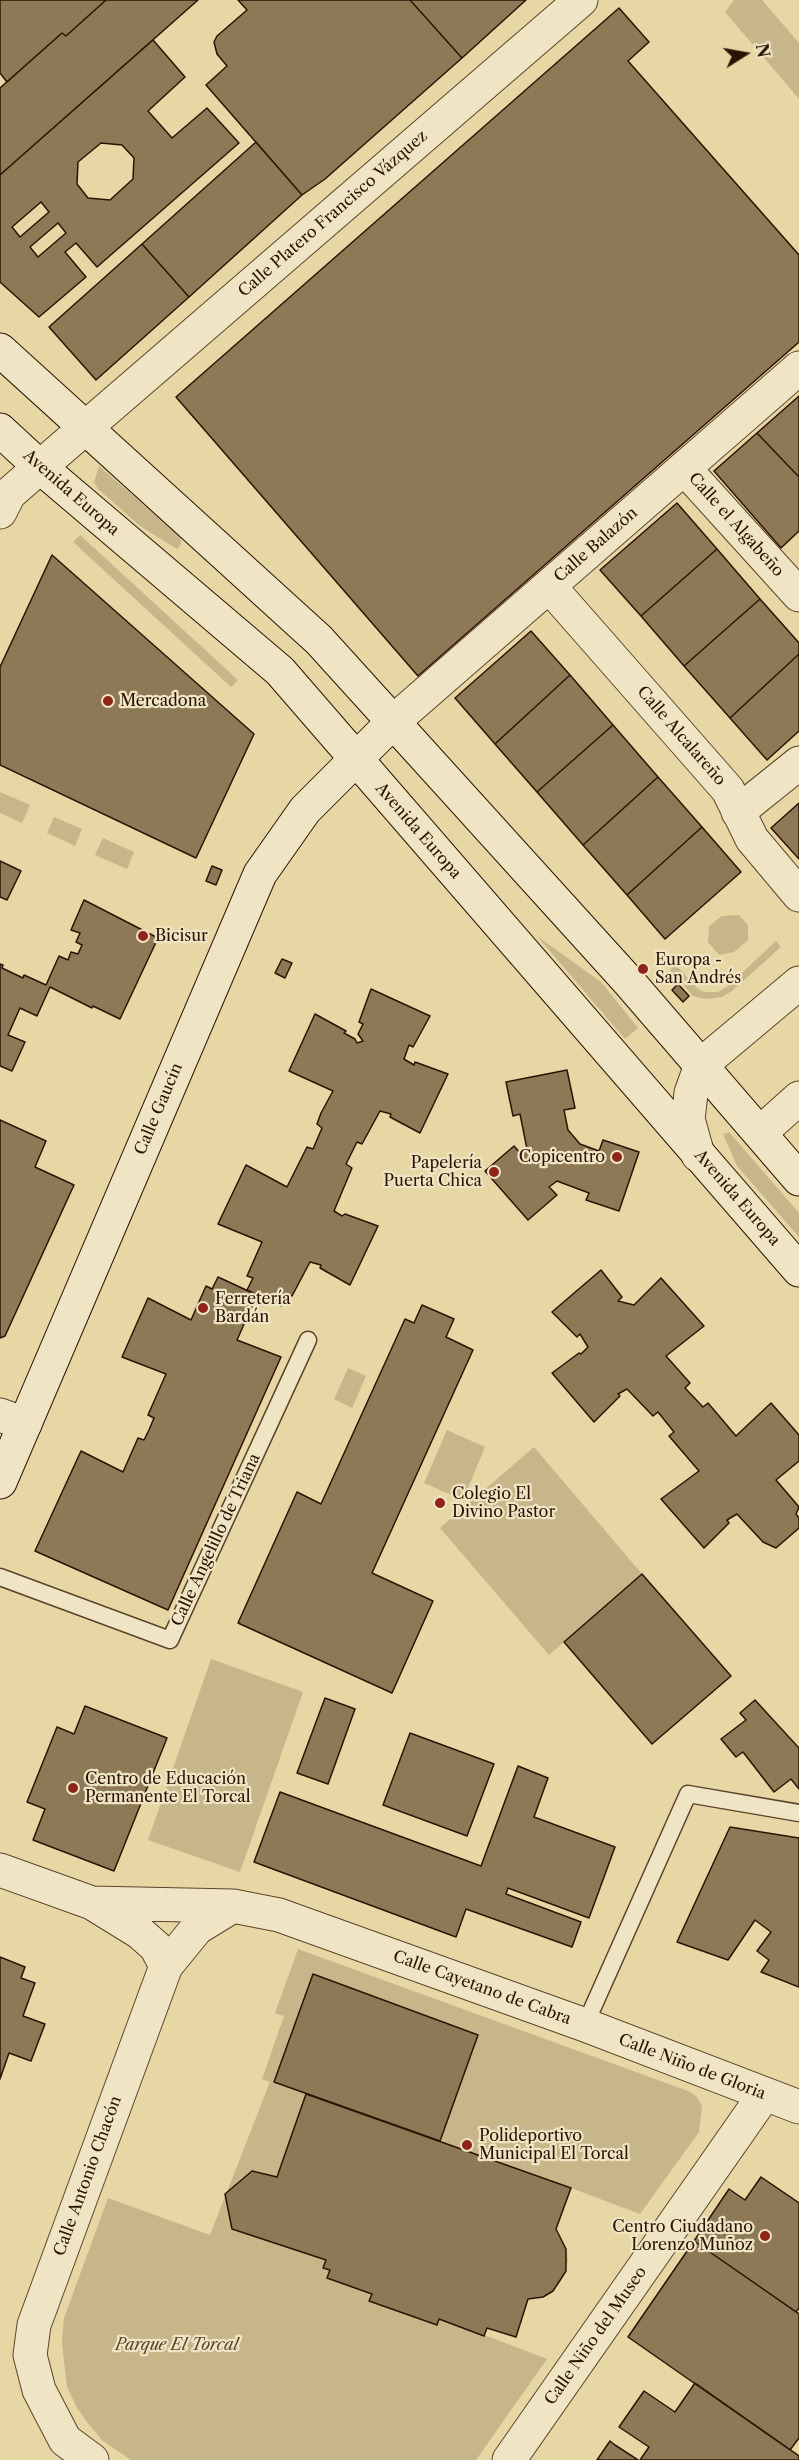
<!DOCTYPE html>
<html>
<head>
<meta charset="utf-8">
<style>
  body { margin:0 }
  #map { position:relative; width:799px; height:2460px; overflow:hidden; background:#e6d7a4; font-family:"Libre Caslon Text",serif }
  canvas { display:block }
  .north { position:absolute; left:715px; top:24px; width:60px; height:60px; -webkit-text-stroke:4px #efe5c4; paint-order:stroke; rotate:79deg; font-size:16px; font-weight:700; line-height:24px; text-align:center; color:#2e1304 }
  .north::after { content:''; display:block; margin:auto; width:21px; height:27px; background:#2e1304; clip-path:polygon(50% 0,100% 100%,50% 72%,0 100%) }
</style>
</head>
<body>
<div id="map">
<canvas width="799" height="2460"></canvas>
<div class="north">N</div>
</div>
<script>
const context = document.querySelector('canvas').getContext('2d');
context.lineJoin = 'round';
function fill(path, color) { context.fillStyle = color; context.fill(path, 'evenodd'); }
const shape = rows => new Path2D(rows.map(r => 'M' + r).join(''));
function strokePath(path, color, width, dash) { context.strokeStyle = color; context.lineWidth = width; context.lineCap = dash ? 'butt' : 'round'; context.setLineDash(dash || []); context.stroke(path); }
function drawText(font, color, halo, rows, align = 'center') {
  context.font = font + ' "Libre Caslon Text",serif'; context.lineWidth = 4.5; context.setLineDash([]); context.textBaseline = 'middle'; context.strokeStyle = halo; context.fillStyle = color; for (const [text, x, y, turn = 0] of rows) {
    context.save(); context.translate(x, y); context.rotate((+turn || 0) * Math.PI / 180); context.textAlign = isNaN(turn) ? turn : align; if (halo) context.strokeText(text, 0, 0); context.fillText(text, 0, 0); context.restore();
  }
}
fill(shape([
  [734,0,762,0,799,43,799,99,725,12],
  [99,466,181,537,181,545,177,549,140,526,98,489,94,482],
  [80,535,238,680,231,687,73,542],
  [0,792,30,805,22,823,0,813],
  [54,817,82,829,75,846,47,833],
  [103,838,134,852,127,869,95,855],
  [739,915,748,925,748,940,734,952,719,955,708,942,709,926,722,916],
  [537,936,601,982,638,1028,625,1039],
  [776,941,781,947,732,991,722,997,706,999,693,996,670,970,675,964,698,989,704,992,718,992,727,987],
  [729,1132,799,1213,799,1237,737,1166,723,1134],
  [348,1368,366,1376,352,1408,334,1399],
  [447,1430,485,1447,463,1500,424,1483],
  [534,1447,642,1574,549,1655,440,1528],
  [211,1659,303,1692,240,1872,148,1840],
  [298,1949,688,2091,696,2096,702,2106,699,2132,640,2214,571,2188,556,2229,566,2249,568,2260,561,2281,543,2297,528,2299,516,2337,487,2328,484,2335,547,2359,476,2460,131,2460,103,2441,90,2426,77,2408,67,2387,62,2343,64,2318,108,2198,210,2235,270,2082,262,2079,284,2016,275,2013]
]), '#c7b689');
const building = shape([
  [0,0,106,0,66,36,62,33,7,82,0,73,0,0],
  [106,0,198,0,0,175,0,88,62,33,66,36,106,0],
  [238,0,410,0,462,58,325,179,302,195,206,85,227,66,217,54,214,42,217,36,247,10,238,0],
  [410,0,526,0,462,58,410,0],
  [619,8,649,42,628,61,799,255,799,342,418,676,176,397,619,8],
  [153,40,185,77,148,111,172,138,207,108,239,143,97,267,76,243,65,252,86,277,39,317,0,282,0,175,153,40],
  [101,143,122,145,134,158,133,179,110,200,88,198,77,184,78,162,101,143],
  [41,202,49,212,20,237,12,227,41,202],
  [58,223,66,233,38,257,30,247,58,223],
  [256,142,302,195,189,297,142,244,256,142],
  [142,244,189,297,96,380,49,327,142,244],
  [799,396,799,477,757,433,799,396],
  [757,433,799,477,799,531,781,548,714,471,757,433],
  [677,503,717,549,641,616,600,570,677,503],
  [717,549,760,599,684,666,641,616,717,549],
  [52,555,254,734,196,858,0,765,0,667,52,555],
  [760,599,799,643,799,654,730,718,684,666,760,599],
  [531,631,570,675,495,744,455,698,531,631],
  [799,654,799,731,767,760,730,718,799,654],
  [570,675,613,725,537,792,495,744,570,675],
  [613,725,658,777,583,845,537,792,613,725],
  [658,777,702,827,627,895,583,845,658,777],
  [799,803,799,859,771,828,799,803],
  [702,827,741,872,665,939,627,895,702,827],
  [0,861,21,871,7,900,0,897,0,861],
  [212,866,222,870,216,885,206,881,212,866],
  [84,900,158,938,120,1019,93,1006,92,1008,50,987,37,1016,20,1008,8,1035,25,1042,12,1071,0,1066,0,964,3,965,2,968,23,978,24,975,46,985,59,956,68,960,71,952,78,954,82,945,76,942,80,933,71,930,84,900],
  [282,959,292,963,285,978,275,973,282,959],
  [678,984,689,996,683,1002,672,990,678,984],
  [371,989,430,1016,413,1047,409,1045,404,1059,414,1065,415,1062,448,1074,420,1133,390,1117,391,1114,380,1111,362,1144,357,1142,346,1164,352,1168,334,1211,342,1216,345,1214,378,1226,350,1285,320,1268,321,1265,310,1262,292,1296,286,1294,281,1306,247,1290,253,1278,247,1276,262,1242,218,1224,246,1165,287,1187,307,1147,313,1149,322,1128,317,1124,321,1113,333,1091,289,1071,315,1014,346,1031,344,1033,355,1039,357,1043,363,1041,358,1034,363,1024,359,1022,371,989],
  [567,1070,575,1108,564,1110,568,1130,580,1144,599,1151,603,1140,639,1152,619,1211,586,1200,589,1193,557,1181,549,1187,557,1195,528,1220,485,1171,514,1146,521,1154,527,1149,520,1114,513,1116,506,1082,567,1070],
  [0,1120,46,1141,35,1167,74,1185,5,1336,0,1338,0,1120],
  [601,1270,622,1297,618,1301,634,1305,661,1278,704,1326,666,1356,690,1383,685,1388,703,1407,708,1403,736,1436,771,1403,799,1435,799,1461,776,1480,799,1507,796,1514,799,1518,799,1528,776,1548,763,1542,737,1514,727,1520,729,1523,704,1548,661,1499,699,1471,669,1436,674,1432,658,1412,653,1416,627,1389,618,1394,620,1396,594,1422,552,1373,579,1353,581,1354,588,1347,580,1334,577,1337,552,1312,601,1270],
  [218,1277,257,1295,237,1340,281,1357,168,1610,35,1551,81,1451,123,1472,138,1438,144,1440,149,1430,154,1418,148,1415,166,1374,122,1357,148,1298,191,1320,206,1286,212,1289,218,1277],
  [422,1305,454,1319,446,1337,473,1350,372,1573,433,1601,392,1693,238,1623,297,1492,321,1504,405,1319,414,1323,422,1305],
  [642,1574,731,1676,652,1744,564,1642,642,1574],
  [325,1698,355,1709,328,1784,297,1773,325,1698],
  [755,1700,799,1748,799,1789,791,1779,774,1792,743,1752,736,1757,721,1739,746,1720,740,1713,755,1700],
  [85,1706,167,1738,114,1871,33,1840,45,1809,27,1802,57,1727,74,1734,85,1706],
  [410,1733,494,1764,467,1836,383,1805,410,1733],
  [518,1766,548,1778,534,1817,615,1847,589,1918,508,1888,506,1894,581,1922,572,1947,466,1909,456,1937,254,1862,280,1792,481,1866,518,1766],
  [730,1827,799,1838,799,1987,761,1972,769,1960,757,1951,771,1932,755,1920,728,1960,677,1942,730,1827],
  [0,1957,25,1967,21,1978,35,1983,23,2016,45,2024,31,2061,9,2053,0,2079,0,1957],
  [313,1974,478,2035,440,2141,274,2082,313,1974],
  [306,2094,571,2188,556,2229,566,2249,566,2271,553,2291,543,2297,528,2299,516,2337,487,2328,484,2336,439,2319,437,2325,369,2301,372,2294,327,2278,330,2270,323,2268,326,2260,232,2229,225,2194,252,2171,277,2177,306,2094],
  [761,2177,799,2203,799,2308,796,2312,694,2241,729,2189,745,2200,761,2177],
  [694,2241,799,2314,799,2438,790,2450,628,2337,694,2241],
  [695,2383,799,2456,799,2460,640,2460,649,2447,619,2427,644,2391,675,2412,695,2383],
  [610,2441,615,2445,638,2460,597,2460,610,2441]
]);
fill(building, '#8e7957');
strokePath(building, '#2e1304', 1.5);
const service = shape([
  [0,1577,170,1640,308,1340],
  [585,2025,688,1794,799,1813]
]);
const minor = shape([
  [684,468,799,595],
  [0,512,9,494,40,467,581,0],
  [549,586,728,790,752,839,799,895],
  [394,721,799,368],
  [738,812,799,763],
  [760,1133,799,1098],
  [698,1155,688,1119,691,1093,701,1065,799,983],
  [0,1415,25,1424],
  [0,1870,92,1903,139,1932,156,1947,166,1966],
  [92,1903,233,1906,279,1915,585,2025,799,2107],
  [92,2460,65,2440,39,2390,30,2355,34,2325,166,1966,197,1928,233,1906],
  [509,2460,764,2095]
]);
const secondary = shape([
  [0,350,319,640,629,982,799,1179],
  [0,430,40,467,280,671,799,1270],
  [0,1482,260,874,305,810,394,721]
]);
strokePath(service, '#5c442c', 19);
strokePath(minor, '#5c442c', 35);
strokePath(secondary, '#2e1304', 35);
strokePath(service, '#efe5c4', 16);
strokePath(minor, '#efe5c4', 33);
strokePath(secondary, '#efe5c4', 33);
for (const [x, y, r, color] of [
  [108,701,6,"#8f2418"],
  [143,936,6,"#8f2418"],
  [643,969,6,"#8f2418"],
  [617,1157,6,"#8f2418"],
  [494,1172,6,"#8f2418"],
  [203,1308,6,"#8f2418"],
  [440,1503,6,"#8f2418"],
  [73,1788,6,"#8f2418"],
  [467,2145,6,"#8f2418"],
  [765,2236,6,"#8f2418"]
]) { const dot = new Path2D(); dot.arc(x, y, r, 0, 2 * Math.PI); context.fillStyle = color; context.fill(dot); strokePath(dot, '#efe5c4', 2); }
drawText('16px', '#2e1304', '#efe5c4', [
  ["Calle Platero Francisco Vázquez",333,214,-41],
  ["Avenida Europa",71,493,41],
  ["Calle el Algabeño",736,525,48],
  ["Calle Balazón",596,545,-41],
  ["Calle Alcalareño",681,736,49],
  ["Avenida Europa",418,831,49],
  ["Calle Gaucín",159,1109,-67],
  ["Avenida Europa",737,1198,49],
  ["Calle Angelillo de Triana",216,1540,-65],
  ["Calle Cayetano de Cabra",482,1988,20],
  ["Calle Niño de Gloria",692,2067,21],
  ["Calle Antonio Chacón",88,2176,-70],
  ["Calle Niño del Museo",596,2336,-55]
]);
drawText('16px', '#2e1304', '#efe5c4', [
  ["Mercadona",120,701],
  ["Bicisur",155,936],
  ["Europa -",655,960],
  ["San Andrés",655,978],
  ["Copicentro",605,1157,"right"],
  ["Papelería",482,1163,"right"],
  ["Puerta Chica",482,1181,"right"],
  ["Ferretería",215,1299],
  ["Bardán",215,1317],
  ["Colegio El",452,1494],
  ["Divino Pastor",452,1512],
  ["Centro de Educación",85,1779],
  ["Permanente El Torcal",85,1797],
  ["Polideportivo",479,2136],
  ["Municipal El Torcal",479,2154],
  ["Centro Ciudadano",753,2227,"right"],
  ["Lorenzo Muñoz",753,2245,"right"]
], 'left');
drawText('italic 16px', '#5c442c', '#efe5c4', [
  ["Parque El Torcal",177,2345]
]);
</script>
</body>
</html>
